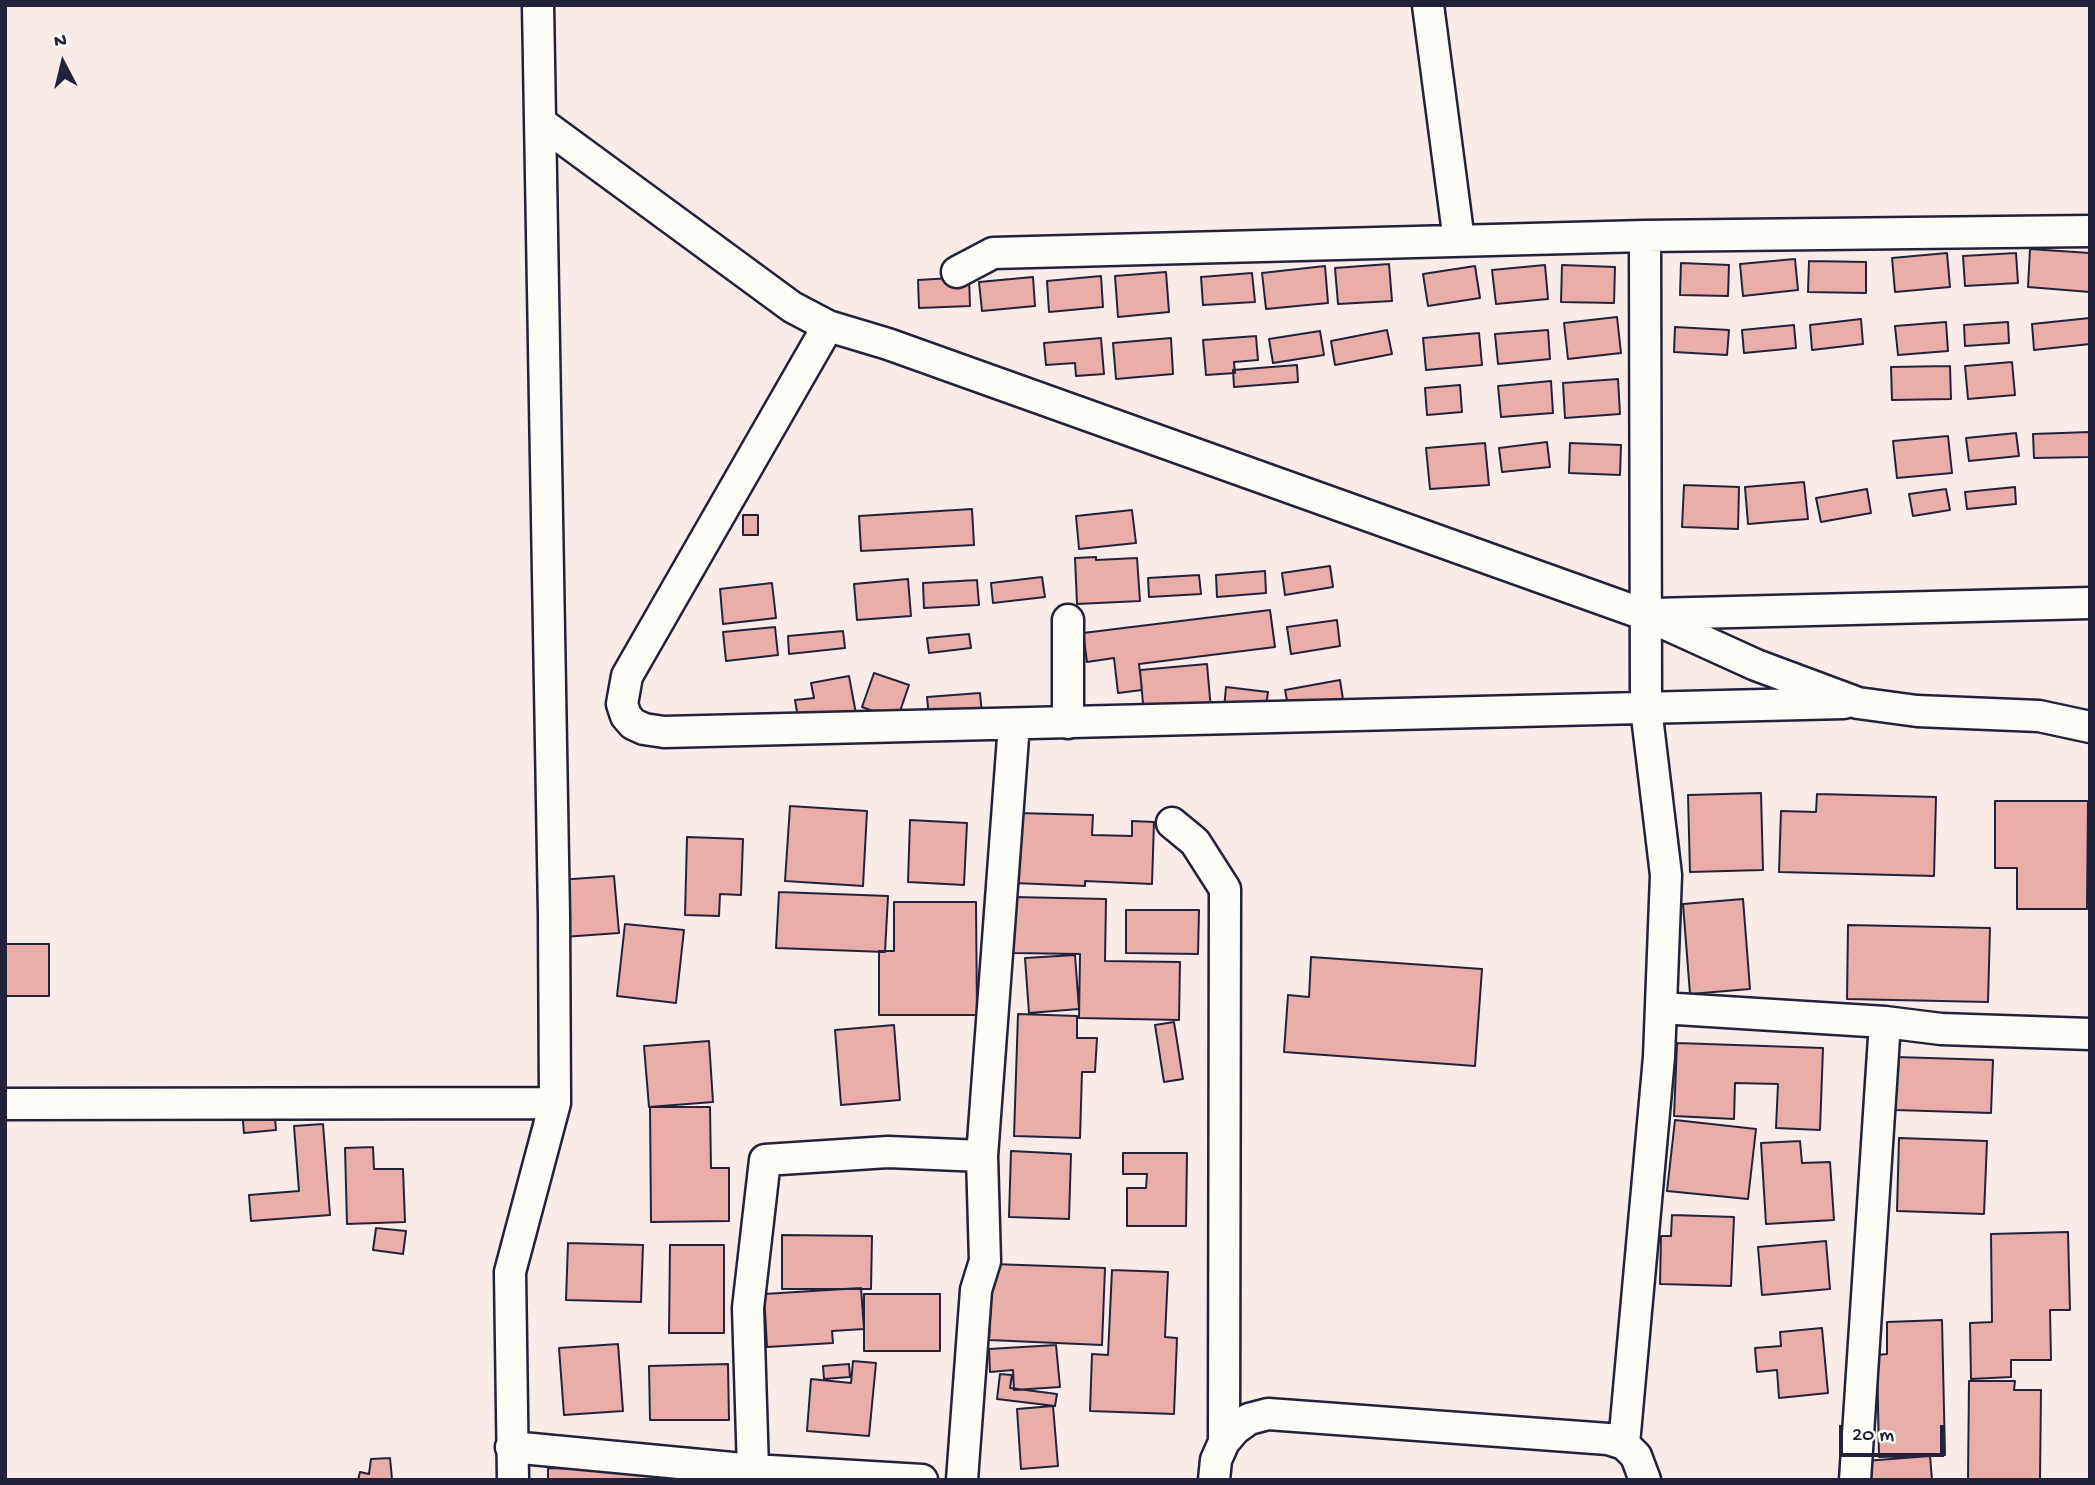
<!DOCTYPE html>
<html>
<head>
<meta charset="utf-8">
<style>
  body { margin:0 }
  #map { position:relative; width:2095px; height:1485px; overflow:hidden; background:#f9ece8; font-family:"Gochi Hand",sans-serif }
  canvas { display:block }
  .frame { position:absolute; inset:0; border:7px solid #22223b; pointer-events:none }
  .north { position:absolute; left:28px; top:28px; width:70px; height:70px; -webkit-text-stroke:5px #fdfcf7; paint-order:stroke; rotate:353deg; font-size:19px; font-weight:700; line-height:28px; text-align:center; color:#22223b }
  .north::after { content:''; display:block; margin:auto; width:24px; height:32px; background:#22223b; clip-path:polygon(50% 0,100% 100%,50% 72%,0 100%) }
  .scale { position:absolute; left:1839px; top:1425px; width:105px; height:32px; box-sizing:border-box; border:4px solid #22223b; border-top:0; padding-left:9px; font-size:21px; line-height:24px; white-space:nowrap; color:#22223b; -webkit-text-stroke:5px #fdfcf7; paint-order:stroke }
</style>
</head>
<body>
<div id="map">
<canvas width="2095" height="1485"></canvas>
<div class="frame"></div>
<div class="north">N</div>
<div class="scale">20 m</div>
</div>
<script>
const context = document.querySelector('canvas').getContext('2d');
context.lineJoin = 'round';
function fill(path, color) { context.fillStyle = color; context.fill(path, 'evenodd'); }
const shape = rows => new Path2D(rows.map(r => 'M' + r).join(''));
function strokePath(path, color, width, dash) { context.strokeStyle = color; context.lineWidth = width; context.lineCap = dash ? 'butt' : 'round'; context.setLineDash(dash || []); context.stroke(path); }
const building = shape([
  [2030,249,2090,253,2090,292,2028,287,2030,249],
  [1947,253,1950,287,1895,292,1892,258,1947,253],
  [2016,253,2018,283,1965,286,1963,256,2016,253],
  [1795,259,1798,290,1743,296,1740,264,1795,259],
  [1809,261,1866,262,1866,293,1808,292,1809,261],
  [1681,263,1729,265,1728,296,1680,295,1681,263],
  [1389,264,1392,301,1338,304,1335,268,1389,264],
  [1545,265,1548,299,1496,304,1492,270,1545,265],
  [1562,265,1615,267,1614,303,1561,302,1562,265],
  [1325,266,1328,303,1266,309,1262,273,1325,266],
  [1475,266,1480,298,1428,306,1423,274,1475,266],
  [1166,272,1169,312,1118,317,1115,276,1166,272],
  [1252,273,1255,302,1203,305,1201,277,1252,273],
  [1101,276,1103,307,1049,312,1047,281,1101,276],
  [969,277,970,306,919,308,918,280,969,277],
  [1033,277,1035,306,982,311,979,282,1033,277],
  [1617,317,1621,353,1568,359,1564,323,1617,317],
  [2090,318,2090,344,2034,350,2032,324,2090,318],
  [1861,319,1863,344,1812,350,1810,325,1861,319],
  [1946,322,1948,351,1898,355,1895,326,1946,322],
  [2008,322,2009,343,1965,346,1964,325,2008,322],
  [1794,325,1796,348,1744,353,1742,330,1794,325],
  [1675,327,1729,330,1727,355,1674,352,1675,327],
  [1387,330,1392,354,1335,365,1331,341,1387,330],
  [1548,330,1550,359,1498,364,1495,334,1548,330],
  [1320,331,1324,355,1273,363,1269,339,1320,331],
  [1479,333,1482,365,1426,370,1423,338,1479,333],
  [1256,336,1258,360,1234,362,1235,373,1206,375,1203,340,1256,336],
  [1101,338,1104,374,1076,376,1075,363,1046,365,1044,343,1101,338],
  [1171,338,1173,374,1116,379,1113,343,1171,338],
  [2012,362,2015,395,1968,399,1965,366,2012,362],
  [1297,365,1298,382,1234,387,1233,370,1297,365],
  [1950,366,1951,399,1892,400,1891,367,1950,366],
  [1618,379,1620,414,1565,418,1563,383,1618,379],
  [1551,381,1553,413,1501,417,1498,386,1551,381],
  [1460,385,1462,412,1427,415,1425,388,1460,385],
  [2090,432,2090,457,2034,458,2033,434,2090,432],
  [2016,433,2019,456,1969,461,1966,438,2016,433],
  [1948,436,1952,473,1897,478,1893,441,1948,436],
  [1547,442,1550,467,1502,472,1499,448,1547,442],
  [1485,443,1489,485,1430,489,1426,448,1485,443],
  [1570,443,1621,445,1620,475,1569,473,1570,443],
  [1804,482,1808,519,1748,524,1745,487,1804,482],
  [1684,485,1739,487,1738,529,1682,527,1684,485],
  [2015,487,2016,504,1967,509,1965,492,2015,487],
  [1867,489,1871,513,1821,522,1816,498,1867,489],
  [1946,489,1950,510,1913,516,1909,494,1946,489],
  [972,509,974,545,861,551,859,516,972,509],
  [1132,510,1136,543,1079,549,1076,516,1132,510],
  [743,515,758,515,758,535,743,535,743,515],
  [1096,557,1096,560,1137,558,1140,601,1077,604,1075,558,1096,557],
  [1330,566,1333,587,1285,595,1282,573,1330,566],
  [1265,571,1266,593,1217,597,1216,575,1265,571],
  [1199,575,1201,594,1149,597,1148,578,1199,575],
  [1042,577,1045,597,993,603,991,583,1042,577],
  [908,579,911,616,857,620,854,584,908,579],
  [977,580,979,605,924,608,923,583,977,580],
  [772,583,776,618,723,624,720,589,772,583],
  [1270,610,1275,647,1139,664,1142,690,1118,693,1114,658,1087,662,1083,633,1270,610],
  [1337,620,1340,646,1291,654,1287,627,1337,620],
  [775,627,778,655,726,661,723,632,775,627],
  [843,631,845,648,789,654,788,636,843,631],
  [969,634,971,648,929,653,927,638,969,634],
  [1207,664,1211,710,1144,715,1140,670,1207,664],
  [874,673,909,685,897,720,862,707,874,673],
  [849,676,856,714,799,724,795,700,814,698,811,683,849,676],
  [1340,680,1344,706,1290,716,1285,690,1340,680],
  [1226,687,1268,692,1265,713,1224,709,1226,687],
  [980,693,982,714,929,718,927,697,980,693],
  [1761,793,1763,870,1690,872,1688,795,1761,793],
  [1817,794,1936,797,1934,876,1779,872,1781,811,1816,812,1817,794],
  [1995,801,2088,801,2087,909,2017,909,2017,868,1995,868,1995,801],
  [790,806,867,811,863,886,785,881,790,806],
  [1017,813,1093,815,1092,835,1132,836,1132,821,1154,822,1152,884,1085,881,1085,886,1014,883,1017,813],
  [910,820,967,823,964,885,908,882,910,820],
  [687,837,743,839,741,895,720,894,719,916,685,915,687,837],
  [614,876,619,933,563,937,559,880,614,876],
  [779,892,888,896,885,952,776,948,779,892],
  [1014,897,1106,899,1105,961,1180,962,1179,1020,1079,1018,1080,954,1013,953,1014,897],
  [1743,899,1750,989,1690,994,1683,904,1743,899],
  [894,902,976,902,977,1015,879,1015,879,951,894,951,894,902],
  [1126,910,1199,910,1198,954,1126,953,1126,910],
  [625,924,684,930,676,1003,617,996,625,924],
  [1848,925,1990,928,1988,1002,1847,999,1848,925],
  [5,944,49,944,49,996,5,996,5,944],
  [1075,955,1079,1009,1029,1013,1025,958,1075,955],
  [1311,957,1482,969,1475,1066,1284,1052,1288,995,1309,997,1311,957],
  [1018,1014,1077,1016,1077,1038,1097,1038,1095,1072,1082,1072,1080,1138,1014,1136,1018,1014],
  [1174,1022,1183,1079,1164,1082,1155,1025,1174,1022],
  [894,1025,900,1100,841,1105,835,1030,894,1025],
  [709,1041,713,1102,649,1107,644,1046,709,1041],
  [1677,1043,1823,1048,1820,1130,1776,1128,1778,1084,1735,1083,1734,1119,1674,1116,1677,1043],
  [1896,1057,1993,1060,1991,1113,1895,1110,1896,1057],
  [274,1107,276,1130,244,1133,242,1110,274,1107],
  [650,1107,710,1107,711,1168,729,1168,729,1221,651,1222,650,1107],
  [1675,1120,1756,1129,1748,1199,1667,1191,1675,1120],
  [323,1124,330,1215,251,1221,249,1195,299,1191,294,1126,323,1124],
  [1899,1138,1987,1141,1984,1214,1897,1211,1899,1138],
  [1800,1141,1802,1163,1830,1162,1834,1220,1766,1224,1761,1143,1800,1141],
  [373,1147,374,1169,403,1169,405,1222,347,1224,345,1148,373,1147],
  [1011,1151,1071,1154,1069,1219,1009,1217,1011,1151],
  [1123,1153,1187,1153,1186,1226,1127,1226,1127,1188,1146,1188,1147,1174,1123,1174,1123,1153],
  [1672,1215,1734,1217,1731,1286,1660,1284,1661,1236,1671,1236,1672,1215],
  [376,1228,406,1231,403,1254,373,1250,376,1228],
  [2068,1232,2070,1310,2050,1310,2051,1360,2011,1360,2011,1377,1971,1379,1970,1323,1992,1322,1991,1234,2068,1232],
  [782,1235,872,1236,871,1289,782,1289,782,1235],
  [1826,1241,1830,1289,1762,1295,1758,1247,1826,1241],
  [568,1243,643,1245,641,1302,566,1300,568,1243],
  [670,1245,724,1245,724,1333,669,1333,670,1245],
  [993,1264,1105,1268,1102,1345,989,1340,993,1264],
  [1112,1270,1168,1272,1165,1337,1177,1338,1174,1414,1090,1411,1092,1354,1108,1355,1112,1270],
  [861,1288,864,1329,832,1331,833,1343,767,1347,764,1294,861,1288],
  [864,1294,940,1294,940,1351,864,1351,864,1294],
  [1942,1320,1945,1455,1879,1457,1877,1355,1887,1354,1887,1322,1942,1320],
  [1822,1328,1828,1393,1779,1398,1777,1370,1757,1372,1755,1348,1781,1346,1780,1332,1822,1328],
  [618,1344,623,1411,564,1415,559,1348,618,1344],
  [1056,1345,1060,1387,1014,1390,1013,1370,990,1372,989,1349,1056,1345],
  [853,1361,876,1363,869,1436,807,1431,811,1379,851,1383,853,1361],
  [728,1364,729,1420,650,1420,649,1366,728,1364],
  [849,1364,850,1377,824,1379,823,1366,849,1364],
  [1000,1374,1012,1375,1010,1388,1057,1394,1055,1406,997,1399,1000,1374],
  [1969,1381,2015,1381,2014,1390,2041,1390,2040,1480,1968,1480,1969,1381],
  [1053,1406,1058,1466,1021,1469,1017,1409,1053,1406],
  [1930,1456,1932,1480,1867,1480,1865,1461,1930,1456],
  [390,1458,392,1479,415,1480,358,1480,360,1472,369,1474,371,1459,390,1458],
  [548,1468,667,1471,667,1480,548,1480,548,1468]
]);
fill(building, '#e9adaa');
strokePath(building, '#22223b', 2);
const minor = shape([
  [1428,5,1459,241],
  [540,122,792,307,828,326,888,344,1646,615,1756,665,1858,703,1917,711,2039,716,2090,727],
  [957,272,993,253,1645,236,2090,231],
  [828,326,627,676,622,704,626,716,633,724,644,729,664,732,1844,703],
  [1653,614,2090,603],
  [1068,723,1068,620],
  [1172,823,1195,842,1225,889,1224,1442],
  [1661,1008,1885,1022,1941,1029,2090,1034],
  [5,1104,555,1103],
  [1624,1444,1659,1057,1666,875,1646,708,1645,236],
  [511,1447,753,1470,922,1480],
  [753,1470,748,1308,765,1160,888,1152,982,1156],
  [513,1480,510,1272,555,1103,554,915,538,5],
  [962,1480,976,1290,985,1261,982,1156,1014,724],
  [1214,1480,1216,1460,1224,1442,1235,1429,1249,1419,1268,1414,1608,1439,1624,1444,1636,1456,1645,1480],
  [1855,1480,1885,1022]
]);
strokePath(minor, '#22223b', 35);
strokePath(minor, '#fdfcf7', 30);
</script>
</body>
</html>
